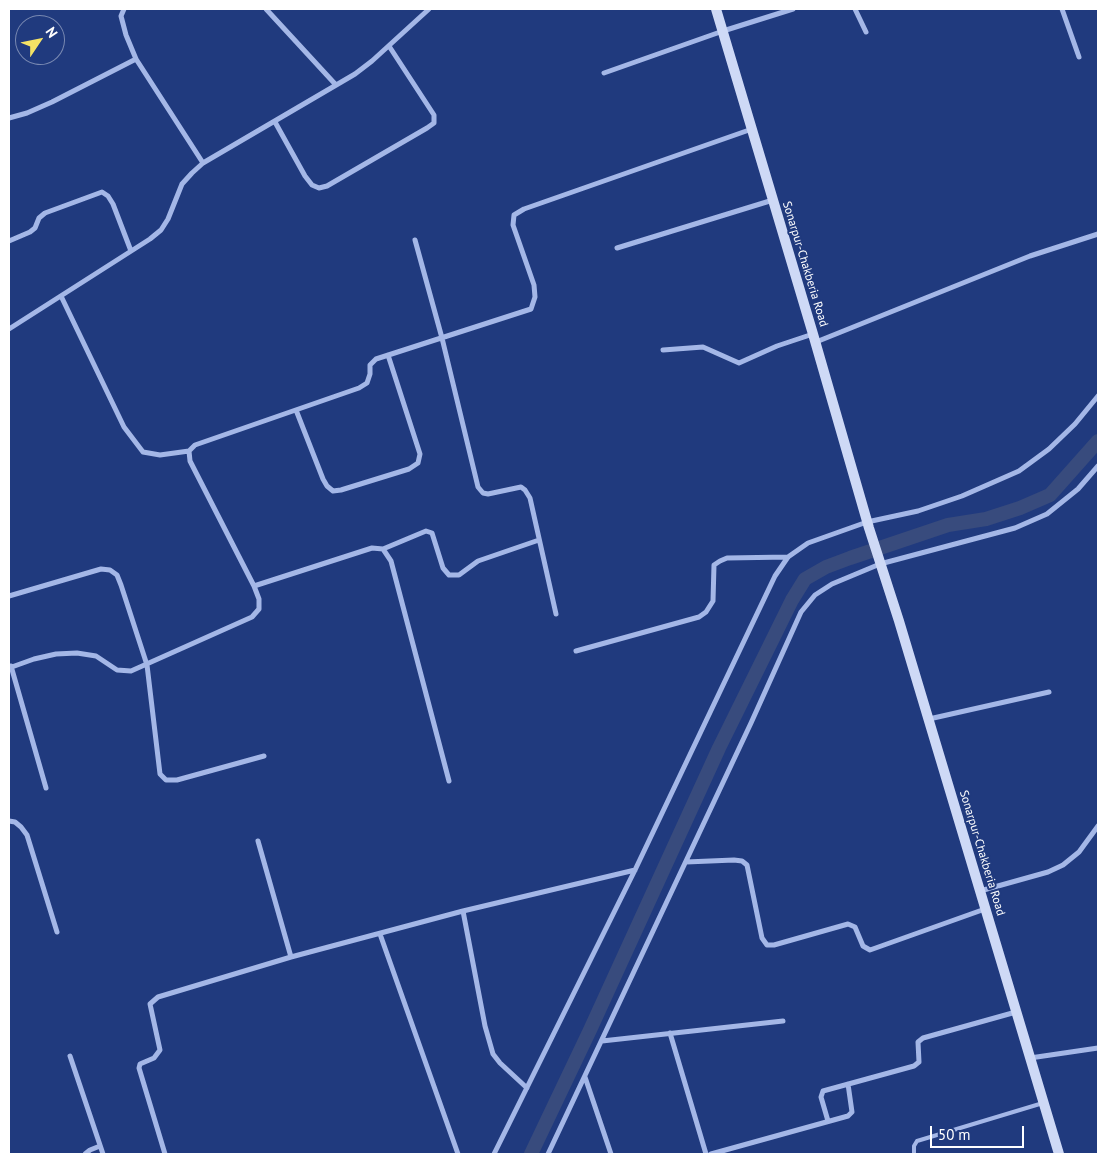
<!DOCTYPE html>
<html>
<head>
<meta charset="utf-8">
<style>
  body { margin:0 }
  #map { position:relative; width:1107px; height:1163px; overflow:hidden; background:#203a7e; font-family:"PT Sans",sans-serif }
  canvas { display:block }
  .frame { position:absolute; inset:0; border:10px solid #fff; pointer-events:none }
  .north { position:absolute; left:15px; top:15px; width:50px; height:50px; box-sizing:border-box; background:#203a7e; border:1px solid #7989b2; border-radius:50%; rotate:56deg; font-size:14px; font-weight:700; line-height:20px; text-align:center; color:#fff }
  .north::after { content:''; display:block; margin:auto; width:18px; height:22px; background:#f4e265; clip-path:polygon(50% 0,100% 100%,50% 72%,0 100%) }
  .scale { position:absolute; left:930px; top:1126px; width:94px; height:22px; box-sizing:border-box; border:2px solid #fff; border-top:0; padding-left:6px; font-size:15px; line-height:18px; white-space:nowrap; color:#fff; -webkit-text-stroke:4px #203a7e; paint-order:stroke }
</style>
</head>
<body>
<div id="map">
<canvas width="1107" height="1163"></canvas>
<div class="frame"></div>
<div class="north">N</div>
<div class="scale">50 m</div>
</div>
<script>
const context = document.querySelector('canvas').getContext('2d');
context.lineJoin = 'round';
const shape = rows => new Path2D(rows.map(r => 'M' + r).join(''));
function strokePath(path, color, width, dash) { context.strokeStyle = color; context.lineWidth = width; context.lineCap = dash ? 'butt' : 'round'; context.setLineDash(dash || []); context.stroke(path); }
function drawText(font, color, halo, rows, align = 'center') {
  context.font = font + ' "PT Sans",sans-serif'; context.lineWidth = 4; context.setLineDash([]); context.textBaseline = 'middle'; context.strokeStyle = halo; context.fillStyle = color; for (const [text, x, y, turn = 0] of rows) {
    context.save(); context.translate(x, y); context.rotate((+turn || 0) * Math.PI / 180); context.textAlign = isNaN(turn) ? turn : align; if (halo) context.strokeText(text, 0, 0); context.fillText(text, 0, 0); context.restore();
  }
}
strokePath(shape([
  [531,1154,590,1030,719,748,792,600,805,579,826,567,850,558,948,525,986,519,1020,508,1050,495,1098,441]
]), '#384b7d', 14);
strokePath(shape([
  [914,1154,914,1146,917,1141,1043,1103]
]), '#a4b7e7', 4);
strokePath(shape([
  [124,9,121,16,126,35,136,59,203,163],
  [266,9,336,85],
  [855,9,866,32],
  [1062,9,1079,57],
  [604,73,723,31,793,9],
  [9,118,27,113,52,102,136,59],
  [275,122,305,176,312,185,319,188,327,186,427,128,434,123,434,115,389,46],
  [415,240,442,338,478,487,483,493,488,494,521,487,525,490,530,498,556,614],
  [9,241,30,232,35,228,39,218,45,213,102,192,108,196,113,204,131,251],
  [617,248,773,200],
  [61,296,124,427,143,452,160,455,189,451],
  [9,329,150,239,161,230,168,219,182,184,192,173,203,163,355,74,372,61,429,9],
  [816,342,1030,256,1098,234],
  [663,350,703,347,739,363,777,346,813,334],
  [296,410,323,479,327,486,333,491,341,490,409,469,418,463,420,454,388,355],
  [383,549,426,531,432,533,443,568,449,575,459,575,478,561,539,540],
  [254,586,372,548,383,549,391,561,449,781],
  [9,596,101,569,110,570,117,575,121,585,147,665,160,774,166,780,177,780,264,756],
  [576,651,699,617,706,612,713,601,714,565,720,561,727,558,788,557],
  [11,666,46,788],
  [9,668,34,659,56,654,77,653,96,656,117,670,131,671,252,617,259,609,259,599,254,586,190,461,189,451,195,445,359,388,367,383,370,374,370,365,376,359,531,309,535,297,534,285,513,225,514,215,524,209,752,129],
  [929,719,1049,692],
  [9,821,15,822,21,827,27,835,57,932],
  [258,841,291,957],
  [686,862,734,860,742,861,747,865,762,938,767,945,774,945,848,924,855,927,863,946,870,950,985,909],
  [980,891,1048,872,1063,865,1079,852,1098,826],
  [463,911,485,1026,493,1054,500,1063,527,1088],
  [380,934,458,1154],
  [670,1033,706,1154],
  [602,1041,783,1021],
  [70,1056,103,1154],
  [1030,1058,1098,1048],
  [585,1077,611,1154],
  [828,1121,821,1097,823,1091,914,1066,919,1062,918,1042,923,1038,1016,1012],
  [85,1154,90,1150,100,1146],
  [165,1154,139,1068,140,1064,154,1058,160,1050,150,1004,158,997,291,957,463,911,635,870],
  [494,1154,635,870,775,576,788,557,808,543,867,522,918,511,962,496,1019,471,1049,449,1075,424,1098,396],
  [548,1154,751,723,801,612,815,595,832,584,880,564,1015,528,1047,514,1078,489,1098,466],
  [711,1154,848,1116,852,1112,848,1084]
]), '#a4b7e7', 5);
strokePath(shape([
  [716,9,813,334,869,528,899,621,1059,1154]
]), '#ced9f6', 10);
drawText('12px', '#fff', '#203a7e', [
  ["Sonarpur-Chakberia Road",805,264,73],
  ["Sonarpur-Chakberia Road",982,853,73]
]);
</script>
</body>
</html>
